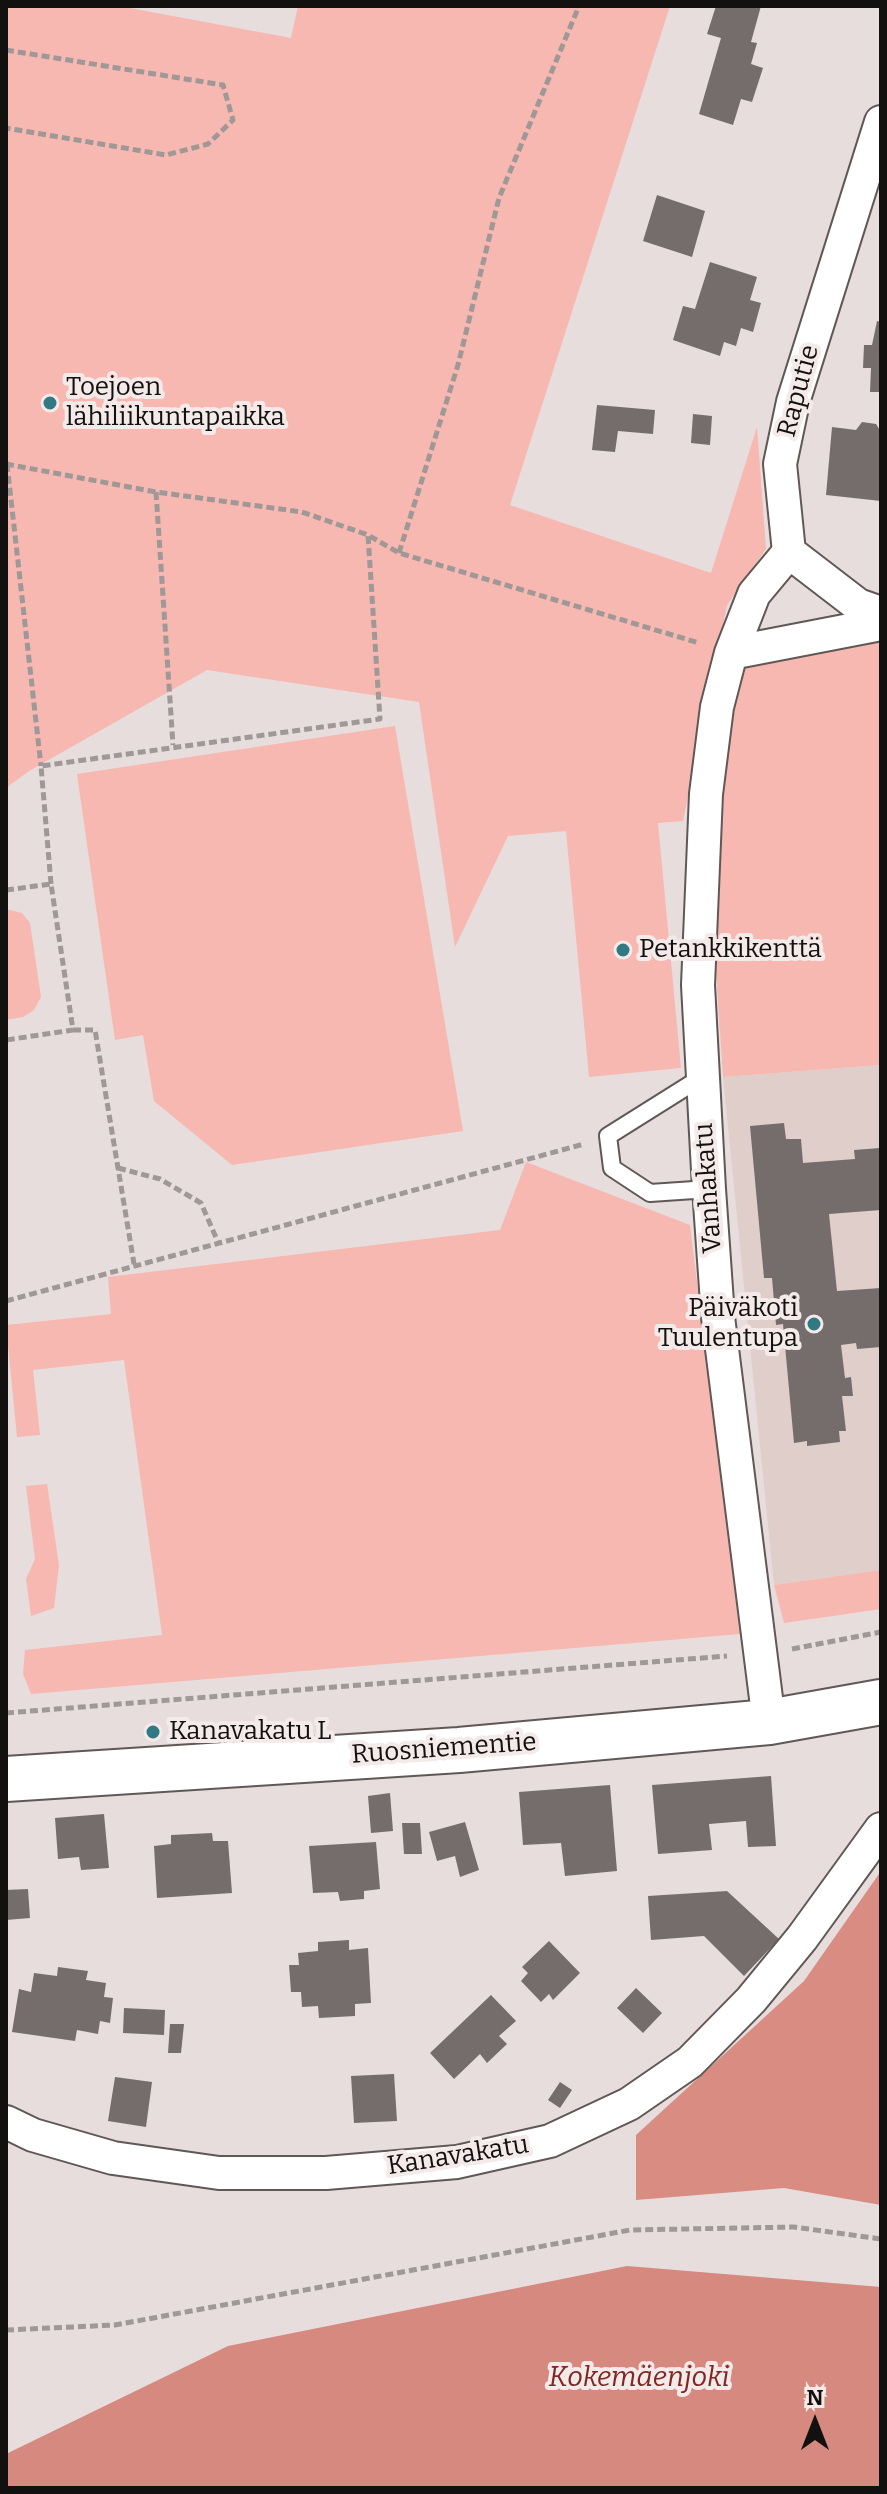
<!DOCTYPE html>
<html>
<head>
<meta charset="utf-8">
<style>
  body { margin:0 }
  #map { position:relative; width:887px; height:2494px; overflow:hidden; background:#e7dddc; font-family:Bitter,serif }
  canvas { display:block }
  .frame { position:absolute; inset:0; border:8px solid #131010; pointer-events:none }
  .north { position:absolute; left:775px; top:2382px; width:80px; height:80px; -webkit-text-stroke:6px #f4eae9; paint-order:stroke; rotate:0deg; font-size:22px; font-weight:700; line-height:32px; text-align:center; color:#131010 }
  .north::after { content:''; display:block; margin:auto; width:28px; height:36px; background:#131010; clip-path:polygon(50% 0,100% 100%,50% 72%,0 100%) }
</style>
</head>
<body>
<div id="map">
<canvas width="887" height="2494"></canvas>
<div class="frame"></div>
<div class="north">N</div>
</div>
<script>
const context = document.querySelector('canvas').getContext('2d');
context.lineJoin = 'round';
function fill(path, color) { context.fillStyle = color; context.fill(path, 'evenodd'); }
const shape = rows => new Path2D(rows.map(r => 'M' + r).join(''));
function strokePath(path, color, width, dash) { context.strokeStyle = color; context.lineWidth = width; context.lineCap = dash ? 'butt' : 'round'; context.setLineDash(dash || []); context.stroke(path); }
function drawText(font, color, halo, rows, align = 'center') {
  context.font = font + ' Bitter,serif'; context.lineWidth = 8; context.setLineDash([]); context.textBaseline = 'middle'; context.strokeStyle = halo; context.fillStyle = color; for (const [text, x, y, turn = 0] of rows) {
    context.save(); context.translate(x, y); context.rotate((+turn || 0) * Math.PI / 180); context.textAlign = isNaN(turn) ? turn : align; if (halo) context.strokeText(text, 0, 0); context.fillText(text, 0, 0); context.restore();
  }
}
fill(shape([
  [881,1065,881,1570,774,1585,723,1077]
]), '#e0cecb');
fill(shape([
  [6,6,119,6,291,38,298,6,670,6,510,505,711,573,757,427,766,549,727,605,683,821,658,823,681,1068,589,1077,566,831,508,836,455,947,419,702,207,670,29,771,6,788],
  [881,641,881,1065,723,1077,712,912,724,755,743,664],
  [395,726,463,1131,232,1165,154,1101,143,1035,115,1040,77,774],
  [6,909,22,913,30,923,41,997,34,1010,23,1017,6,1020],
  [526,1162,690,1225,740,1634,31,1694,23,1674,25,1650,162,1635,124,1360,33,1370,40,1435,17,1437,6,1325,111,1314,108,1277,500,1230],
  [47,1484,59,1565,54,1608,31,1616,26,1579,35,1559,26,1486],
  [881,1570,881,1609,784,1623,774,1585]
]), '#f6b8b0');
fill(shape([
  [881,1871,881,2205,784,2188,636,2200,636,2135,804,1981]
]), '#d88c82');
fill(shape([
  [627,2266,881,2287,881,2488,6,2488,6,2454,228,2346]
]), '#d5897f');
fill(shape([
  [716,6,761,6,751,42,757,43,751,64,763,68,752,102,741,99,733,125,699,114,721,38,707,34],
  [657,195,705,211,692,257,643,241],
  [710,262,757,277,750,300,761,303,753,332,741,328,736,346,724,342,720,356,673,340,683,306,695,309],
  [877,321,881,322,881,392,870,392,871,368,863,368,864,345,872,345],
  [597,405,655,410,653,434,618,431,615,452,592,450],
  [693,414,712,416,710,445,691,443],
  [862,422,876,424,881,432,881,501,826,495,832,427,856,430],
  [784,1123,786,1139,801,1139,803,1163,855,1159,854,1150,880,1148,881,1210,829,1214,837,1291,881,1288,881,1347,857,1349,856,1343,841,1345,845,1378,851,1377,853,1396,842,1396,846,1431,839,1431,840,1442,807,1446,807,1441,794,1443,783,1324,776,1325,772,1278,764,1278,750,1126],
  [771,1776,776,1846,748,1847,746,1821,709,1824,712,1850,658,1854,652,1785],
  [610,1785,617,1871,565,1876,561,1843,523,1845,519,1792],
  [390,1793,393,1831,371,1833,368,1796],
  [104,1814,109,1868,81,1870,79,1857,58,1859,55,1818],
  [465,1822,479,1870,460,1877,455,1856,437,1861,429,1832],
  [402,1823,420,1823,422,1854,404,1854],
  [212,1833,213,1841,228,1841,232,1893,157,1898,154,1846,171,1844,171,1835],
  [376,1842,380,1889,364,1891,364,1899,340,1901,338,1892,313,1893,309,1846],
  [28,1889,30,1918,6,1920,6,1890],
  [727,1891,779,1939,744,1976,704,1936,651,1940,648,1896],
  [349,1940,349,1950,368,1948,371,2003,355,2004,355,2016,319,2018,318,2006,302,2007,301,1992,291,1992,289,1965,299,1965,298,1953,318,1951,318,1942],
  [549,1941,580,1973,553,2000,549,1994,541,2002,521,1981,528,1973,522,1967],
  [58,1967,88,1971,86,1980,106,1983,104,1997,113,1998,110,2023,100,2021,98,2034,77,2030,75,2041,12,2032,19,1989,31,1992,34,1973,57,1976],
  [636,1988,662,2013,643,2033,617,2008],
  [491,1995,516,2021,499,2036,507,2044,487,2063,480,2054,454,2079,430,2053],
  [124,2008,165,2010,164,2035,123,2033],
  [170,2024,184,2024,181,2053,168,2053],
  [394,2074,397,2121,354,2123,351,2076],
  [115,2077,152,2082,146,2127,108,2121],
  [560,2082,572,2090,560,2108,548,2100]
]), '#756d6c');
const service = shape([
  [702,1077,608,1136,612,1168,650,1193,709,1189]
]);
const minor = shape([
  [789,552,858,605,881,613],
  [731,653,881,624],
  [769,1722,718,1317,709,1189,698,985,706,794,717,707,731,653,754,594,789,552,780,464,793,402,881,122],
  [6,2122,33,2135,113,2158,219,2173,326,2173,457,2162,550,2141,629,2104,690,2062,751,2000,802,1938,881,1829]
]);
const secondary = shape([
  [6,1779,459,1750,769,1722,881,1702]
]);
strokePath(service, '#605856', 20);
strokePath(minor, '#605856', 36);
strokePath(secondary, '#605856', 48);
strokePath(shape([
  [6,50,223,85,233,120,208,144,166,155,6,128],
  [6,464,156,492,302,512,368,535,399,553,699,643],
  [7,464,41,766],
  [156,492,173,745],
  [399,553,458,365,499,198,579,6],
  [51,884,41,766,380,719,368,535],
  [6,890,51,884,73,1030,6,1040],
  [73,1030,95,1030,134,1264],
  [118,1168,160,1179,201,1203,218,1242],
  [6,1301,584,1144],
  [792,1649,881,1632],
  [6,1713,727,1656],
  [6,2330,115,2325,630,2230,794,2227,881,2239]
]), '#9f9897', 5, [8, 4]);
strokePath(service, '#fff', 16);
strokePath(minor, '#fff', 32);
strokePath(secondary, '#fff', 44);
for (const [x, y, r, color] of [
  [50,403,8,"#327a83"],
  [623,950,8,"#327a83"],
  [814,1324,8,"#327a83"],
  [153,1732,8,"#327a83"]
]) { const dot = new Path2D(); dot.arc(x, y, r, 0, 2 * Math.PI); context.fillStyle = color; context.fill(dot); strokePath(dot, '#f4eae9', 3); }
drawText('26px', '#131010', '#f4eae9', [
  ["Toejoen",66,388],
  ["lähiliikuntapaikka",66,418],
  ["Petankkikenttä",639,950],
  ["Päiväkoti",798,1309,"right"],
  ["Tuulentupa",798,1339,"right"],
  ["Kanavakatu L",169,1732]
], 'left');
drawText('26px', '#131010', '#f4eae9', [
  ["Raputie",799,391,-75],
  ["Vanhakatu",709,1188,-94],
  ["Ruosniementie",444,1749,-4],
  ["Kanavakatu",458,2156,-9]
]);
drawText('italic 28px', '#812721', '#f4eae9', [
  ["Kokemäenjoki",639,2378]
]);
</script>
</body>
</html>
